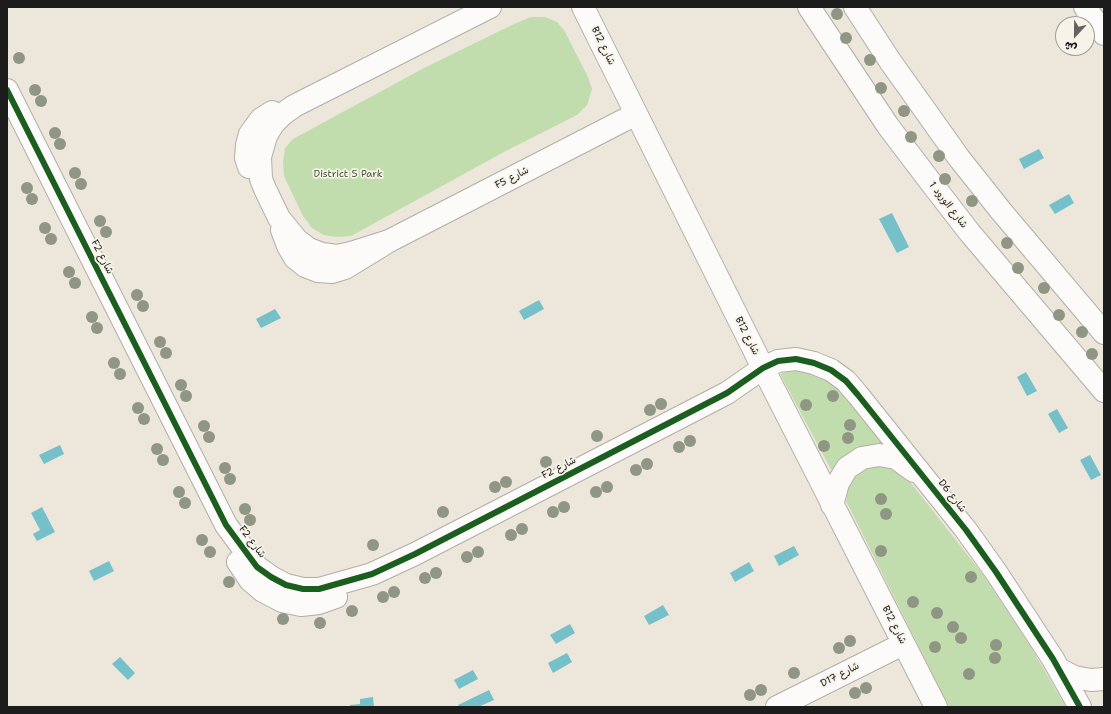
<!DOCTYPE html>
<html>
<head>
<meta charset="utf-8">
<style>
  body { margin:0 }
  #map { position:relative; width:1111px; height:714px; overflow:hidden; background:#ece6db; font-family:"Shantell Sans","Playpen Sans Arabic",sans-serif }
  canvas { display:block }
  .frame { position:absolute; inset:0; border:8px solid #1c1c1c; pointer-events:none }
  .north { position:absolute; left:1055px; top:16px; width:40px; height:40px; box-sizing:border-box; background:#f7f3e8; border:1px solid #9f9d96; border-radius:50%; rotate:202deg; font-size:11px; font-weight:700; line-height:16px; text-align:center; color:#1c1c1c }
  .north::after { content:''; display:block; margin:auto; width:14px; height:18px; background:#65635f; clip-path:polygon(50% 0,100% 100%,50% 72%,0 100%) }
</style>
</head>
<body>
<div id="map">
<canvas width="1111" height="714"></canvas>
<div class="frame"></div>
<div class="north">ش</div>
</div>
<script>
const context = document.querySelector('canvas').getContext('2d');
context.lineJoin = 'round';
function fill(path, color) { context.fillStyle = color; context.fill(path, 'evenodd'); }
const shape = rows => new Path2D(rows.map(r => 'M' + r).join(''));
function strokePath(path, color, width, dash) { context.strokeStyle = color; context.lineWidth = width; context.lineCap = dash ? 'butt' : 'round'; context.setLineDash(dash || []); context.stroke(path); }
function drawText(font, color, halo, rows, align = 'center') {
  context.font = font + ' "Shantell Sans","Playpen Sans Arabic",sans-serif'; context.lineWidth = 3.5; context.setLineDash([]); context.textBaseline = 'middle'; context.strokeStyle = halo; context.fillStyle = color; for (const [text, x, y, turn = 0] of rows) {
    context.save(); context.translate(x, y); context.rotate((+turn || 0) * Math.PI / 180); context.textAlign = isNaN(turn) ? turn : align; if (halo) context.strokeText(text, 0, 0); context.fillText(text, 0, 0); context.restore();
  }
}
fill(shape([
  [531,17,545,17,557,22,564,30,588,77,592,89,587,105,577,115,502,153,351,236,337,237,324,235,312,228,303,216,284,176,283,162,285,148,293,139,426,67,514,24],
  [799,368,826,376,894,449,868,446,849,454,833,473,780,374],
  [868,464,886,464,911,483,984,576,1029,644,1066,707,949,707,846,501,851,477]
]), '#c1ddad');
fill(shape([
  [1039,149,1044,158,1024,169,1019,159],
  [1069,194,1074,203,1055,214,1049,205],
  [892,213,909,247,897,253,879,219],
  [539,300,544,309,524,320,519,311],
  [275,309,281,318,261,328,256,319],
  [1026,372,1037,391,1027,396,1017,377],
  [1057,409,1068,428,1059,433,1048,414],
  [60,445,64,454,44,464,39,455],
  [1090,455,1101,475,1091,480,1080,460],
  [42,507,55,532,37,541,33,534,40,530,31,513],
  [794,546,799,555,779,566,774,556],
  [109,561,114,571,94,581,89,571],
  [749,562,754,571,735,582,730,573],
  [663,605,669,615,649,625,644,616],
  [570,624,575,633,556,644,550,635],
  [567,653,572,662,553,673,548,663],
  [120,657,135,673,128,680,112,664],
  [473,670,478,679,459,689,454,680],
  [489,690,494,700,478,707,459,707,458,705],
  [373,697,374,707,350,707,350,705,360,704,360,699]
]), '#76c0ca');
const minor = shape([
  [583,7,763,368,936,707],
  [809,7,888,126,929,180,970,233,1104,391],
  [855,7,890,61,959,158,1001,211,1104,333],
  [1085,7,1104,34],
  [7,90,226,525,257,567,271,577,286,585,303,589,319,589,372,574,415,554,727,393,763,368,778,361,796,359,814,363,831,370,846,381,858,395,966,530,996,572,1053,659,1080,707],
  [249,167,246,158,247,145,250,134,261,119,272,112],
  [282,230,288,246,295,258,305,266,318,271,332,272,345,268,389,241,636,114],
  [389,241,351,253,337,256,322,254,309,249,297,240,279,218,265,189,261,179,260,157,266,136,273,124,283,114,294,106,490,7],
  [832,505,838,483,847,468,862,458,879,455,896,458,914,471],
  [238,562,250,580,263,591,282,601,301,605,319,603,336,597],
  [1059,669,1074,677,1091,680,1104,679],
  [777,707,903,644]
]);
strokePath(minor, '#b2aea7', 24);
strokePath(minor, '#fcfbfa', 22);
strokePath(shape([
  [7,90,226,525,257,567,271,577,286,585,303,589,319,589,372,574,415,554,727,393,763,368,778,361,796,359,814,363,831,370,846,381,858,395,966,530,996,572,1053,659,1080,707]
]), '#1b5e20', 6);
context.fillStyle = '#8f9684';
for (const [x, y] of [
  [837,14],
  [846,38],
  [19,58],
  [870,60],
  [881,88],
  [35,90],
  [41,101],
  [904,111],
  [55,133],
  [911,137],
  [60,144],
  [939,156],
  [75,173],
  [945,179],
  [81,184],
  [27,188],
  [32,199],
  [972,201],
  [100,221],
  [45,228],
  [106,232],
  [51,239],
  [1007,243],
  [1018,268],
  [69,272],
  [75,283],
  [1044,288],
  [137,295],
  [143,306],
  [1059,315],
  [92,317],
  [97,328],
  [1082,332],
  [160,342],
  [166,353],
  [1092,354],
  [114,363],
  [120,374],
  [181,385],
  [186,396],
  [833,396],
  [661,404],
  [806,405],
  [138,408],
  [650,410],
  [144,419],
  [850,425],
  [204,426],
  [597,436],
  [209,437],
  [848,438],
  [690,441],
  [824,446],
  [679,447],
  [157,449],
  [163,460],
  [546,462],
  [647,464],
  [225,468],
  [636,470],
  [230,479],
  [506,482],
  [495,487],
  [607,487],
  [179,492],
  [596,492],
  [881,499],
  [185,503],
  [564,507],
  [245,509],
  [443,512],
  [553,512],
  [886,514],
  [250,520],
  [522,529],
  [511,535],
  [202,540],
  [373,545],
  [881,551],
  [210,552],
  [478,552],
  [467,557],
  [436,573],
  [971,577],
  [425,578],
  [229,582],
  [394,592],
  [383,597],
  [913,602],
  [352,611],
  [937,613],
  [283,619],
  [320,623],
  [953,627],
  [961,638],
  [850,641],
  [996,645],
  [935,647],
  [839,648],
  [995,658],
  [794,673],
  [969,674],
  [866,688],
  [761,690],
  [855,693],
  [750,695]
]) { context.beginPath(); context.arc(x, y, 6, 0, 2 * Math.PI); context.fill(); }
drawText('10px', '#1c1c1c', '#f7f3e8', [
  ["B12 شارع",603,46,64],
  ["F5 شارع",512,178,-27],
  ["شارع الورود 1",948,205,52],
  ["F2 شارع",102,257,63],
  ["B12 شارع",747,336,63],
  ["F2 شارع",559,468,-27],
  ["D6 شارع",952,496,52],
  ["F2 شارع",252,542,53],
  ["B12 شارع",894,625,63],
  ["D17 شارع",840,675,-27]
]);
drawText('10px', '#43543c', '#f7f3e8', [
  ["District 5 Park",348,174]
]);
</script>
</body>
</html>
